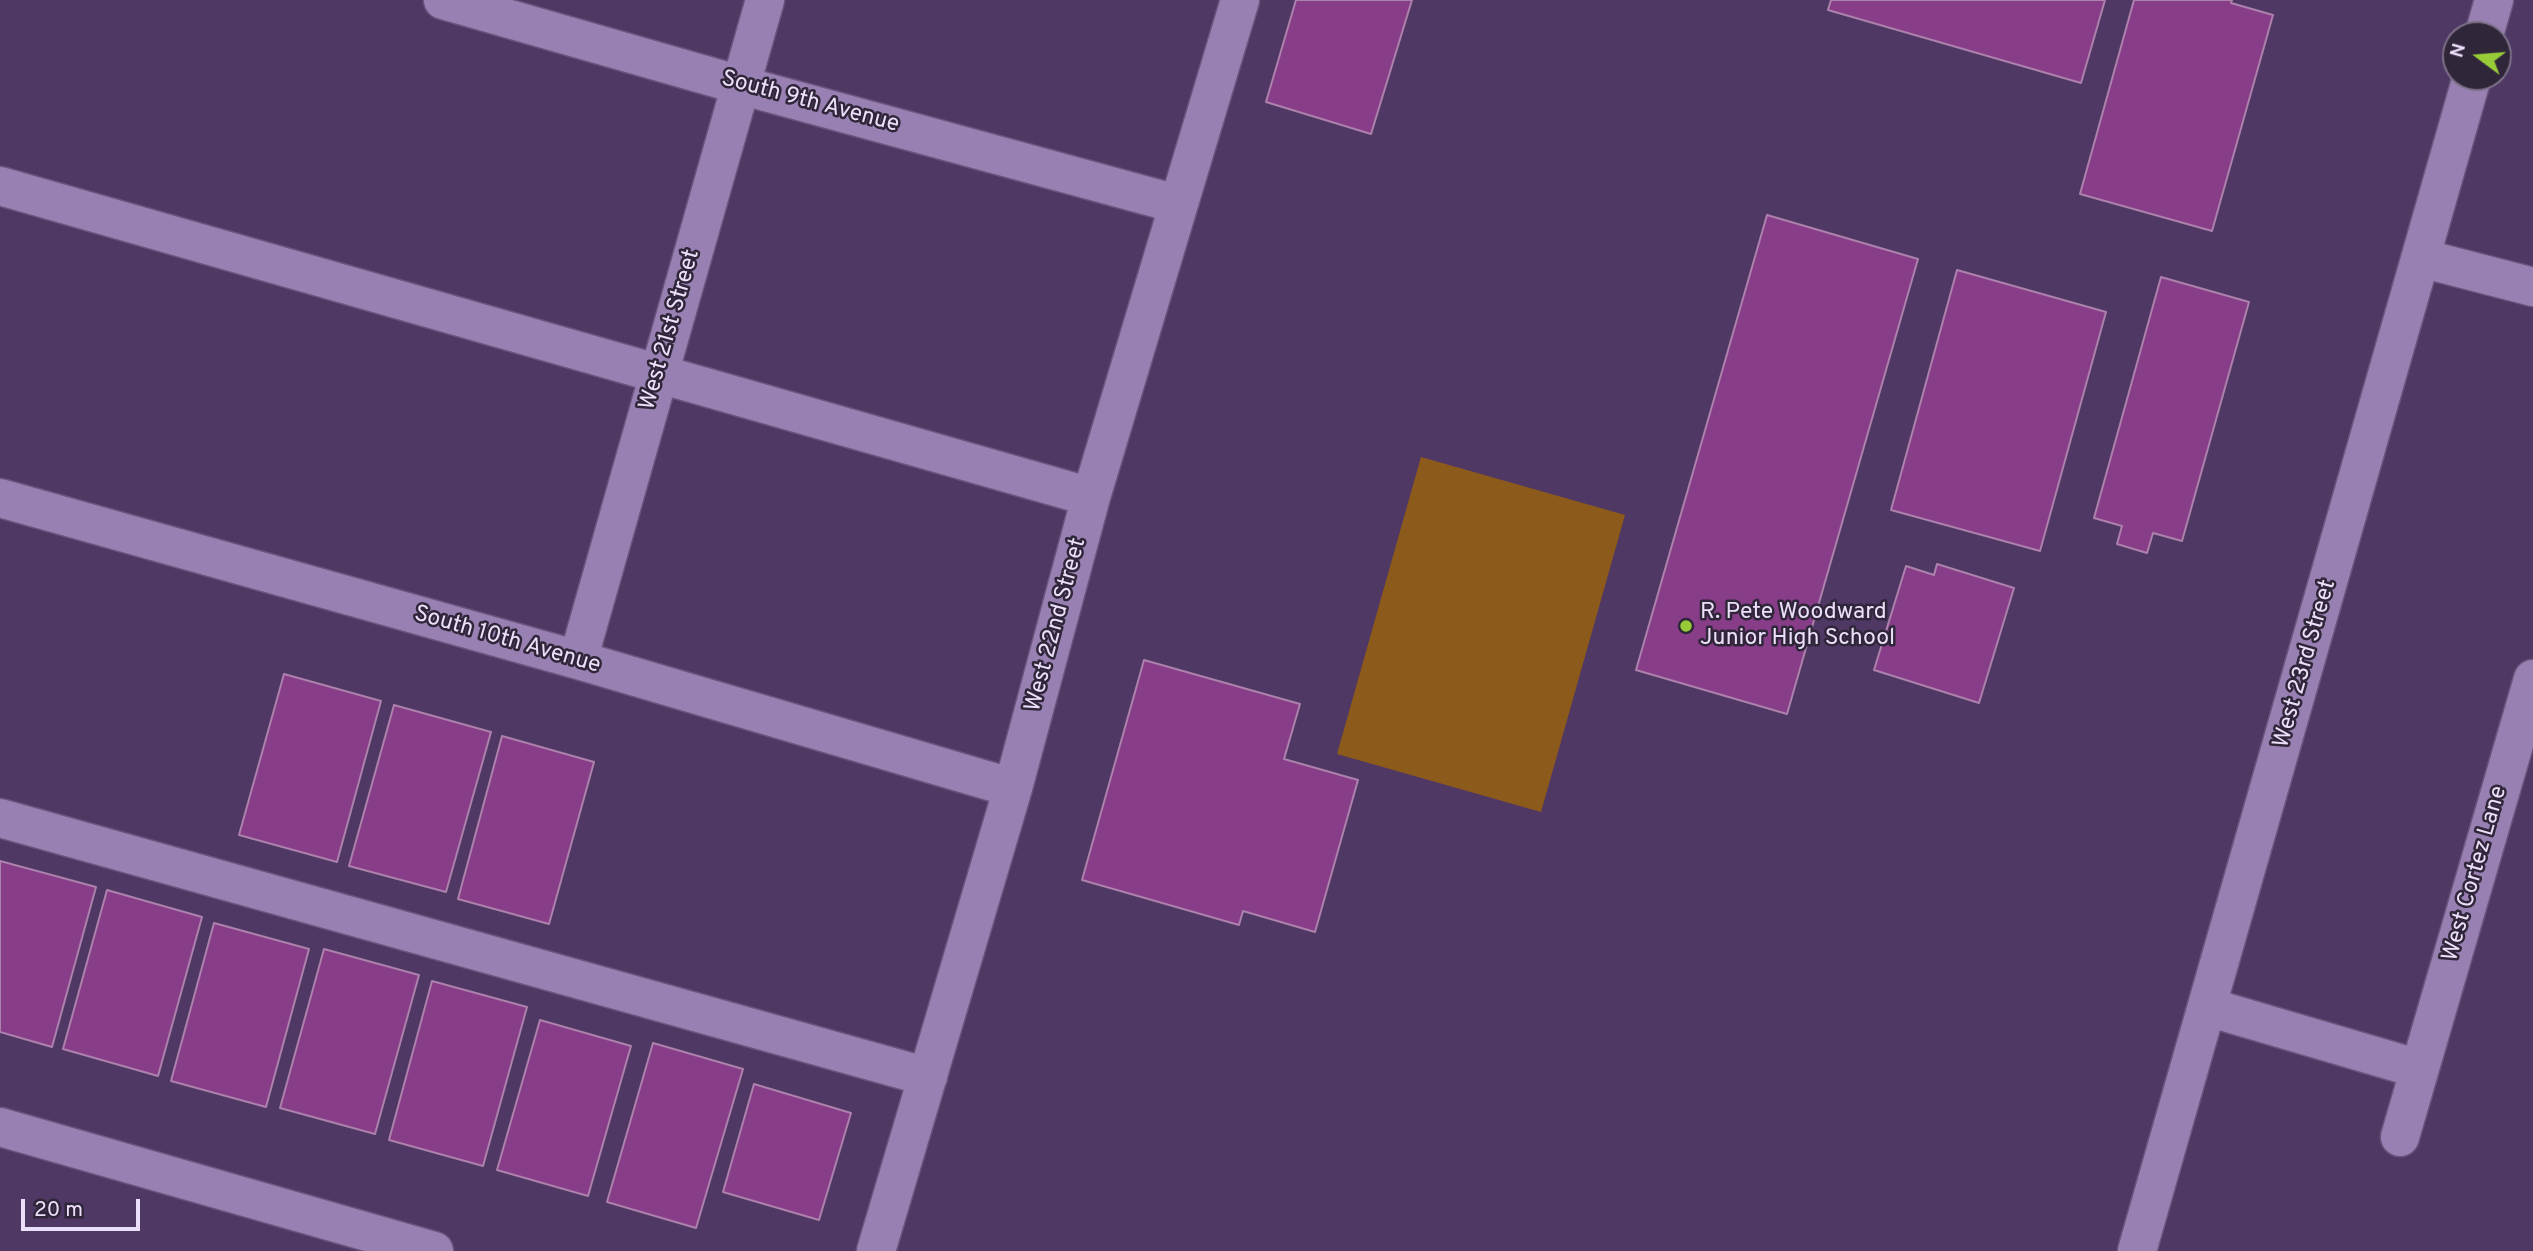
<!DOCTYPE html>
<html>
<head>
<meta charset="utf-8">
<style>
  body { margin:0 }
  #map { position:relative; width:2533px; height:1251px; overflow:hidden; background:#503865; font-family:Overpass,sans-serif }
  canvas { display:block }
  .north { position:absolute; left:2442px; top:21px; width:70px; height:70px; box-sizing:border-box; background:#30263a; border:2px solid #7b7087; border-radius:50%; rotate:286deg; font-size:19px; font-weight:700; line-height:28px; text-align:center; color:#ecdffa }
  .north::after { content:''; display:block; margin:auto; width:24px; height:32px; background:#97cc38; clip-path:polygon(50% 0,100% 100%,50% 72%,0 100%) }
  .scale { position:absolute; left:21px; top:1199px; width:119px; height:32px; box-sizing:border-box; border:4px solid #ecdffa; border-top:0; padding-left:9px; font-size:21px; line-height:24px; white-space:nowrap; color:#ecdffa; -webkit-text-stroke:5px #30263a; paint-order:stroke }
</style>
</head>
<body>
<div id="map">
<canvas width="2533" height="1251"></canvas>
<div class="north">N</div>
<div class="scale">20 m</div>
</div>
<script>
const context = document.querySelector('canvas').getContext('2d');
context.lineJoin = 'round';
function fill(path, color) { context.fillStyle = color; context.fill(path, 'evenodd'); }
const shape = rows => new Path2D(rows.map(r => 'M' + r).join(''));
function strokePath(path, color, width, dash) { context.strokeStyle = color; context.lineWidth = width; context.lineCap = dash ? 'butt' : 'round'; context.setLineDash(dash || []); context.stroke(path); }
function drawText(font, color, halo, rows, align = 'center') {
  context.font = font + ' Overpass,sans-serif'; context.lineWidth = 5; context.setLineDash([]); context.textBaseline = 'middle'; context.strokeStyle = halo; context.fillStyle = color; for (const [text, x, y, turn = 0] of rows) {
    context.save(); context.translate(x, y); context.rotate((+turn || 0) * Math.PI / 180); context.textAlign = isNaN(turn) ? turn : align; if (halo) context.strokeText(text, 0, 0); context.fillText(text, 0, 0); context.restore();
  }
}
fill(shape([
  [1421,457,1625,515,1541,812,1337,754]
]), '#8c5a1a');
const building = shape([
  [1296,0,1412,0,1371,134,1266,102,1296,0],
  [1831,0,2105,0,2081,83,1828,10,1831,0],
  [2134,0,2232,0,2231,3,2273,15,2212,231,2080,194,2134,0],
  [1767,215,1918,259,1787,714,1636,670,1767,215],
  [1957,270,2106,312,2040,551,1891,510,1957,270],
  [2161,277,2249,302,2182,541,2153,533,2147,553,2117,544,2122,526,2094,518,2161,277],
  [1937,564,2014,588,1979,703,1874,670,1906,566,1934,575,1937,564],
  [1144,660,1300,704,1284,759,1358,780,1315,932,1243,911,1239,925,1082,880,1144,660],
  [284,674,381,701,337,862,239,835,284,674],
  [394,705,491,732,446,892,349,866,394,705],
  [502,736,594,762,549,924,458,899,502,736],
  [0,861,96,887,52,1047,0,1032,0,861],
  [107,890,202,917,158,1076,63,1049,107,890],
  [214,923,309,949,266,1107,171,1081,214,923],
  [324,949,419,975,375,1134,280,1108,324,949],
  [432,981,527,1007,483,1166,389,1140,432,981],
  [540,1020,631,1046,588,1196,497,1170,540,1020],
  [653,1043,743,1069,696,1228,607,1202,653,1043],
  [754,1084,851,1113,819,1220,723,1192,754,1084]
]);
fill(building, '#883d88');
strokePath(building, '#ac81ab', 2);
const minor = shape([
  [443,0,740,85,1177,204],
  [2484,35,2494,0],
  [0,186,1091,497],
  [2421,258,2533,287],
  [0,498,578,660,1013,788],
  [578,660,765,0],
  [0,818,928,1077],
  [2208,1007,2419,1069],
  [0,1127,434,1251],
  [2400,1137,2533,679],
  [876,1251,1013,788,1091,497,1240,0],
  [2137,1251,2472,77]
]);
strokePath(minor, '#69547b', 41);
strokePath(minor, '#9980b2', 38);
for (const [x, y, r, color] of [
  [1686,626,7,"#97cc38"]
]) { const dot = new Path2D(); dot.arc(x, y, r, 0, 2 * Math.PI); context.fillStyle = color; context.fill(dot); strokePath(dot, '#30263a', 2.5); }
drawText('23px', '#ecdffa', '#30263a', [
  ["South 9th Avenue",810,103,15],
  ["West 21st Street",671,330,-74],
  ["West 22nd Street",1057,625,-75],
  ["South 10th Avenue",507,641,16],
  ["West 23rd Street",2306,664,-74],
  ["West Cortez Lane",2476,874,-74]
]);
drawText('23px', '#ecdffa', '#30263a', [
  ["R. Pete Woodward",1700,613],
  ["Junior High School",1700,639]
], 'left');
</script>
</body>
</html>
